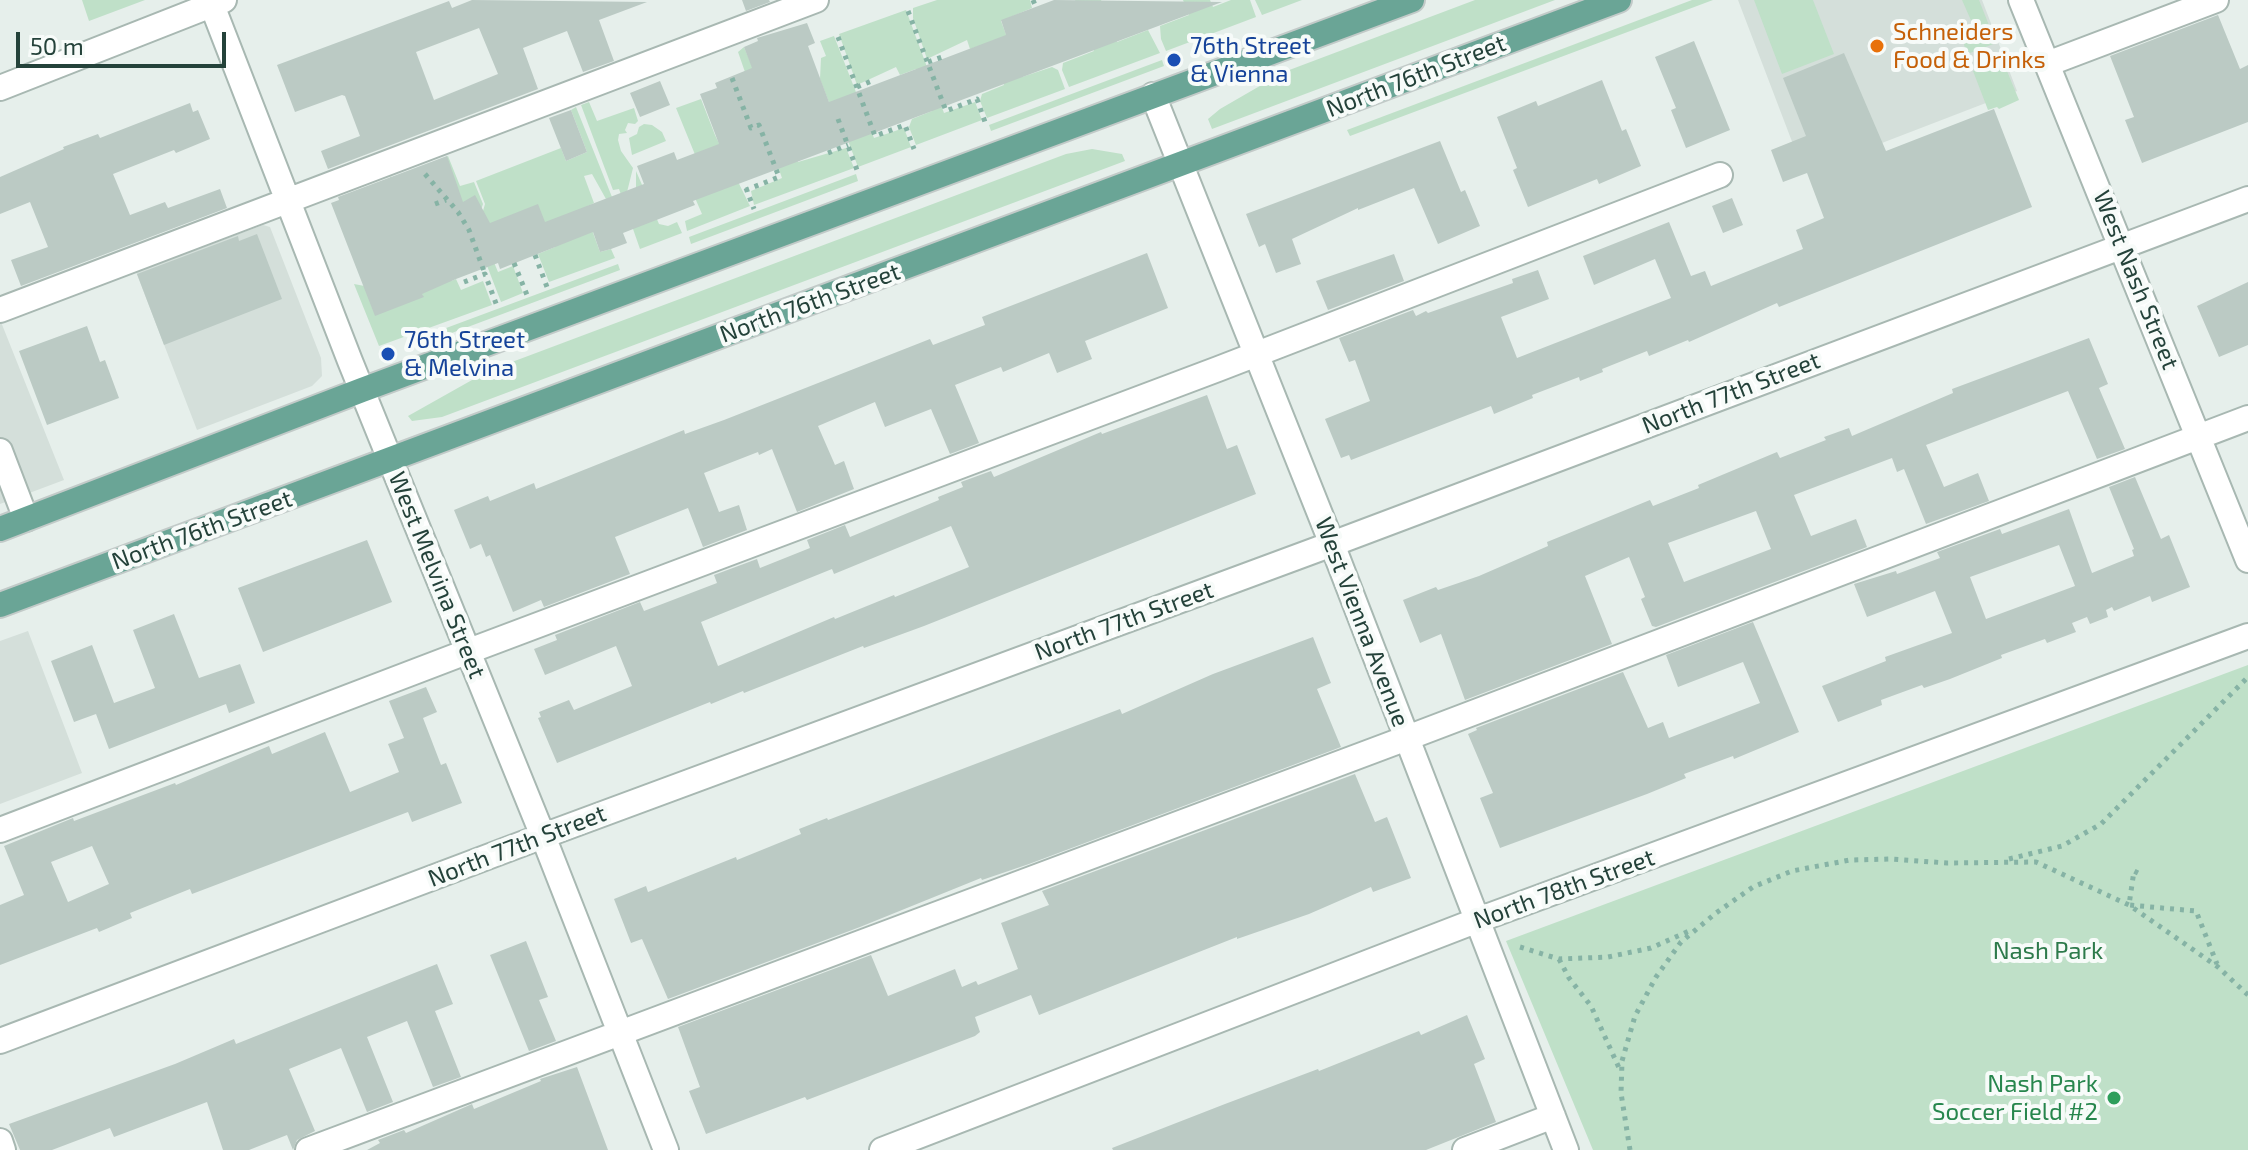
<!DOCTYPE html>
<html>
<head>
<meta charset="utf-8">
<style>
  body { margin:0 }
  #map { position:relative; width:2248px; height:1150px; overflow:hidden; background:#e6efeb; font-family:"Exo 2",sans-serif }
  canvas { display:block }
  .scale { position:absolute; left:16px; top:32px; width:210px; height:36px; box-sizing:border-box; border:4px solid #24423a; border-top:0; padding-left:10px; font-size:24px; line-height:28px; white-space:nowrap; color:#24423a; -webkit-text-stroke:6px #f7fbf9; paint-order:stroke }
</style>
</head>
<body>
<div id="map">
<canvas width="2248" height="1150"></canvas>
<div class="scale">50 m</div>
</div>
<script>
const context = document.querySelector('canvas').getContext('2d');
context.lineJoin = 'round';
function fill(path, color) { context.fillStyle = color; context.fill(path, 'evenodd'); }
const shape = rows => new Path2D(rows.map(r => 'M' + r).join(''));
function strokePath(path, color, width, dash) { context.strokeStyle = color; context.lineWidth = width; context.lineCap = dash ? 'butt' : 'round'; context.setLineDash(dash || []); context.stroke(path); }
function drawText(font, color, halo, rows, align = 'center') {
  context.font = font + ' "Exo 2",sans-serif'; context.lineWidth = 8; context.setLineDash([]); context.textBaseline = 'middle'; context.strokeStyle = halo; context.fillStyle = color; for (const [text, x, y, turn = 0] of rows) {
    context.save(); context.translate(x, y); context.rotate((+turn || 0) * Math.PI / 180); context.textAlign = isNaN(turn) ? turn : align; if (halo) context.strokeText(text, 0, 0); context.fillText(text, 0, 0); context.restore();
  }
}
fill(shape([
  [1738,0,1982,0,2017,91,1804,173],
  [263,225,270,227,321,358,322,376,312,386,197,430,136,272],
  [1,322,64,480,0,504,0,323],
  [28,631,82,773,0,804,0,641]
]), '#d4dfda');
fill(shape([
  [82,0,145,0,89,21],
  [937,0,1030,0,1032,8,1001,21,1022,77,1052,67,1058,70,1065,89,987,118,980,101,982,94,1004,85,988,43,970,49,967,40,927,59,913,18,913,8],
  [1075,0,1101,0,1117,42,1148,30,1160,53,1069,87,1062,70,1063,63,1094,51],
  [1183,0,1210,0,1213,7,1231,0,1250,0,1256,17,1166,51,1161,39,1160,26,1189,15],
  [1255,0,1302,0,1262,15],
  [1475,0,1555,0,1212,129,1208,119,1220,109,1284,72],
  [1692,0,1713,0,1350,136,1347,130],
  [1754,0,1813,0,1834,54,1782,74],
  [1962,0,1979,0,1996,43,1970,53,1965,49,1963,40,1977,34],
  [906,10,944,113,975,102,982,120,916,145,909,127,912,119,932,111,916,69,900,75,896,67,857,85,839,34],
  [834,36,874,138,904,128,911,147,858,167,839,117,835,118,820,79,821,58,826,56,820,41],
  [744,47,752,66,761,62,798,162,846,148,854,168,754,205,751,191,782,178,738,52],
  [2002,59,2019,100,1999,109,1997,107,1988,110,1973,71],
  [1162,60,1164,66,991,131,989,125],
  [701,99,715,135,750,206,687,231,685,221,702,214,692,191,705,179,676,108],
  [589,102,597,121,634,108,638,121,635,124,628,123,625,130,627,133,619,134,618,140,621,151,633,168,627,192,636,188,636,171,659,224,668,226,677,222,682,233,640,249,619,189,613,190,581,105],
  [576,107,612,197,606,199,592,174,584,176,594,203,584,208,600,252,611,249,615,258,549,282,538,254,555,247,482,226,480,221,485,204,476,181,561,148,566,161,587,152,571,110],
  [644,124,652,125,662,132,666,141,632,155,629,138,637,134,639,127],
  [1092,149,1122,154,1125,161,442,417,412,421,408,416,488,371,1066,154],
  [448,156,460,186,474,182,483,204,477,221,498,272,513,266,523,293,501,302,474,232,427,165],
  [856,174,858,181,691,244,689,237],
  [391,176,451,281,456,279,461,290,483,281,492,305,379,346,354,284,423,297,408,257,387,182],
  [618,264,620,270,425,343,422,337],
  [2248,665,2248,1150,1593,1150,1506,941]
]), '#bfe0c8');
fill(shape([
  [472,0,647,2,599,20,614,61,583,72,567,31,523,48,538,89,328,169,321,151,360,136,345,96,342,95,295,112,277,65,449,1,452,8],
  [479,28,498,74,434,100,416,52],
  [742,0,769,0,770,2,746,11],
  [1054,0,1222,2,693,201,695,205,623,233,627,243,611,249,600,252,593,232,500,269,498,263,456,279,422,294,424,297,375,316,331,203,339,200,338,197,447,156,463,202,475,195,490,223,538,204,545,222,644,184,637,166,674,152,677,160,719,144,700,94,717,88,715,83,752,68,744,47,758,41,757,38,807,23,815,43,808,46,829,102,1006,35,1001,20],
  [2218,15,2240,69,2248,65,2248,122,2142,163,2125,120,2134,117,2110,56],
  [1694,41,1730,130,1686,148,1671,110,1676,108,1655,57],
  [1844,53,1886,151,1994,109,2032,207,1779,307,1777,303,1689,342,1688,340,1649,356,1647,351,1602,369,1603,372,1580,381,1579,377,1532,395,1533,398,1494,414,1491,406,1351,460,1349,455,1341,458,1325,419,1370,401,1355,360,1349,362,1339,338,1413,310,1416,316,1426,311,1428,313,1513,283,1512,279,1538,270,1549,299,1501,317,1517,358,1671,298,1655,259,1594,285,1583,256,1669,222,1691,276,1705,271,1711,286,1803,249,1796,230,1824,218,1807,173,1783,182,1771,150,1806,136,1783,78],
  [1602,80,1622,131,1626,129,1641,166,1599,184,1597,179,1528,207,1513,170,1517,168,1497,117,1536,101,1538,106],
  [660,81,670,105,640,117,630,93],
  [190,103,193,112,198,110,210,139,176,153,174,150,113,174,130,215,165,202,168,208,220,189,227,208,21,286,11,260,48,247,30,202,0,214,0,177,64,149,63,147,98,134,100,138],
  [571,110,587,152,566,161,549,118],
  [1440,141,1461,192,1465,190,1480,226,1438,244,1414,188,1358,210,1358,208,1292,239,1301,264,1276,273,1265,244,1259,247,1246,214],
  [1732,198,1743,225,1723,233,1712,206],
  [257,234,282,299,164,345,137,274,238,236,239,241],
  [1147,253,1168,308,1085,341,1092,359,1057,373,1049,353,1003,372,1001,367,955,385,979,443,950,454,931,409,885,427,875,402,818,426,835,465,844,461,854,489,797,512,772,449,759,455,758,452,704,473,719,512,739,505,747,530,703,547,688,508,615,537,630,574,544,607,541,600,513,612,490,555,486,557,481,544,470,549,454,510,488,496,490,501,534,483,536,489,684,430,685,434,724,420,930,339,933,345,985,325,982,317],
  [1394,254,1404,281,1328,310,1316,281],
  [2248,282,2248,345,2219,357,2197,306],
  [87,326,100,362,105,360,119,398,47,425,19,351],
  [2089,338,2108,384,2099,388,2125,449,2097,459,2068,391,1926,445,1944,487,1978,473,1989,501,1926,524,1904,469,1897,472,1892,458,1794,495,1811,536,1856,519,1867,547,1656,627,1652,626,1641,599,1645,597,1629,557,1585,576,1612,644,1465,700,1441,634,1420,643,1403,600,1436,587,1438,590,1479,576,1548,546,1547,542,1650,500,1653,506,1699,488,1698,485,1777,452,1780,458,1826,440,1824,437,1849,428,1852,436,1953,393,1952,389],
  [1756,511,1771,549,1684,582,1668,543],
  [1207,395,1227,449,1237,445,1256,494,924,626,864,648,863,646,744,693,743,691,711,704,710,702,557,763,538,718,541,717,539,712,569,700,574,710,632,686,616,646,545,675,534,649,557,640,555,635,640,602,644,611,717,583,714,575,757,559,760,568,810,548,807,540,845,525,850,537,939,500,938,497,963,487,961,482,991,471,994,477,1101,432,1102,434],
  [951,526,969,567,895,597,894,595,835,619,834,617,718,666,701,622,832,569,834,574],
  [2135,477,2161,539,2169,535,2190,587,2152,602,2150,596,2114,611,2112,607,2106,610,2108,617,2090,624,2087,617,2072,623,2076,632,2047,643,2045,639,2001,655,2002,658,1950,679,1924,688,1922,685,1881,700,1882,705,1838,722,1822,686,1886,661,1885,657,1952,633,1935,591,1867,617,1854,584,1896,571,1897,574,1940,558,1937,552,2000,529,2002,534,2069,509,2092,573,2134,556,2132,550,2134,549,2109,487],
  [2059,545,2075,586,1986,619,1970,577],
  [367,540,392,602,263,652,238,588],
  [174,614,199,678,240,664,255,703,229,713,226,704,109,749,96,714,74,722,51,661,92,645,114,703,155,688,133,630],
  [1753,622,1799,732,1734,759,1733,756,1684,774,1686,778,1647,794,1500,848,1480,798,1493,793,1468,734,1477,730,1476,728,1623,672,1648,728,1663,722,1669,738,1760,703,1743,662,1678,687,1666,655],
  [1313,637,1331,683,1317,689,1341,747,1029,864,982,880,981,878,860,927,668,999,642,939,631,943,614,899,646,886,648,892,736,857,737,860,801,834,799,829,827,818,828,820,1120,709,1122,714,1213,674],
  [426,687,437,712,423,718,441,765,446,763,462,803,412,822,408,812,192,894,190,889,130,913,132,918,99,932,97,928,0,965,0,905,24,895,4,846,73,818,74,821,175,783,176,785,269,746,272,754,325,732,350,792,399,772,388,744,404,738,389,701],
  [92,846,109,884,68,902,51,862],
  [1355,774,1375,822,1387,817,1411,878,1373,892,1371,887,1309,914,1237,939,1237,937,1039,1015,1031,995,975,1017,980,1032,975,1036,807,1100,805,1097,706,1134,689,1091,700,1087,678,1027,871,955,888,996,955,969,962,987,976,981,978,985,1018,969,1001,923,1049,905,1042,891],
  [526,941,548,997,539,1000,556,1041,529,1051,490,955],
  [437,964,453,1004,435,1011,461,1077,433,1087,407,1021,367,1037,393,1102,367,1112,341,1048,289,1069,315,1131,297,1140,293,1150,287,1135,249,1150,223,1150,207,1102,114,1137,110,1128,52,1150,20,1150,9,1124,175,1064,234,1039,236,1044],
  [1467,1015,1485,1059,1474,1064,1496,1122,1426,1150,1113,1150,1112,1148,1225,1104,1318,1069,1319,1071,1419,1031,1421,1035],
  [577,1067,608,1150,367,1150,380,1143,378,1140,404,1130,406,1133,472,1104,474,1109,541,1081,540,1079]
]), '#bbcac4');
const minor = shape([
  [210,0,350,361,543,836,666,1150],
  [2021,0,2248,560],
  [2047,64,2216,0],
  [0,88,224,0],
  [1153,95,1332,544,1566,1150],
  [0,310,816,0],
  [0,451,26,519],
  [0,830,469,651,1218,369,1720,175],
  [0,1041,543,836,1332,544,2248,199],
  [0,1141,3,1150],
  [308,1150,1407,738,2248,418],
  [882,1150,1478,920,2248,636],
  [1465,1150,1553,1116]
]);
const major = shape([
  [0,529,362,390,1412,0],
  [0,605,1619,0]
]);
strokePath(minor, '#a8b8b2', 28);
strokePath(major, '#c2cac8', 28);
strokePath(shape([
  [1033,0,1035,5],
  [908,11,946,111,977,99,985,122],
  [838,37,875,136,905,125,914,149],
  [928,62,945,56],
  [732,78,751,128,759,125,779,177,746,190],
  [857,87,874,80],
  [838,119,857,170],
  [828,153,848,145],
  [425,174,458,212,469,230,485,274],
  [746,188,754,209],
  [435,204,446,200],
  [535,255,547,287],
  [514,263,527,295],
  [464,282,485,274,497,306],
  [2009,859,2062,846,2101,824,2248,677],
  [2138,873,2134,871,2129,905,2196,911,2217,964],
  [1520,947,1559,959,1608,957,1651,948,1689,931],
  [1559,959,1569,978,1591,1006,1620,1070],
  [1630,1150,1621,1093,1622,1061,1635,1016,1656,977,1681,942,1716,913,1753,887,1792,871,1850,860,1890,859,1947,863,2036,862,2129,905,2218,967,2248,995]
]), '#86b3a5', 5, [4, 6]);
strokePath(minor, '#fff', 24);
strokePath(major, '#6aa596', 24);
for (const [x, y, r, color] of [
  [1877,46,8,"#e8710a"],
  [1174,60,8,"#1a4fb4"],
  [388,354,8,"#1a4fb4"],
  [2114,1098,8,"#2e9e5b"]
]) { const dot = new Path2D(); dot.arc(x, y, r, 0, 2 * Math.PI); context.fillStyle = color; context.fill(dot); strokePath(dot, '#f7fbf9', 3); }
drawText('24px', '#c56008', '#f7fbf9', [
  ["Schneiders",1893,32],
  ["Food & Drinks",1893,60]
], 'left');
drawText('24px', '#164399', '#f7fbf9', [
  ["76th Street",1190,46],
  ["& Vienna",1190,74],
  ["76th Street",404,340],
  ["& Melvina",404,368]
], 'left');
drawText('24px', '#24423a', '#f7fbf9', [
  ["North 76th Street",1416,76,-21],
  ["West Nash Street",2136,280,68],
  ["North 76th Street",810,303,-20],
  ["North 77th Street",1731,393,-21],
  ["North 76th Street",202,530,-20],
  ["West Melvina Street",437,575,68],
  ["North 77th Street",1124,621,-20],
  ["West Vienna Avenue",1362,622,69],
  ["North 77th Street",517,846,-21],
  ["North 78th Street",1564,889,-20]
]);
drawText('24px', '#2d7a4b', '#f7fbf9', [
  ["Nash Park",2048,951]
]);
drawText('24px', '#27864d', '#f7fbf9', [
  ["Nash Park",2098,1084],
  ["Soccer Field #2",2098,1112]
], 'right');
</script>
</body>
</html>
